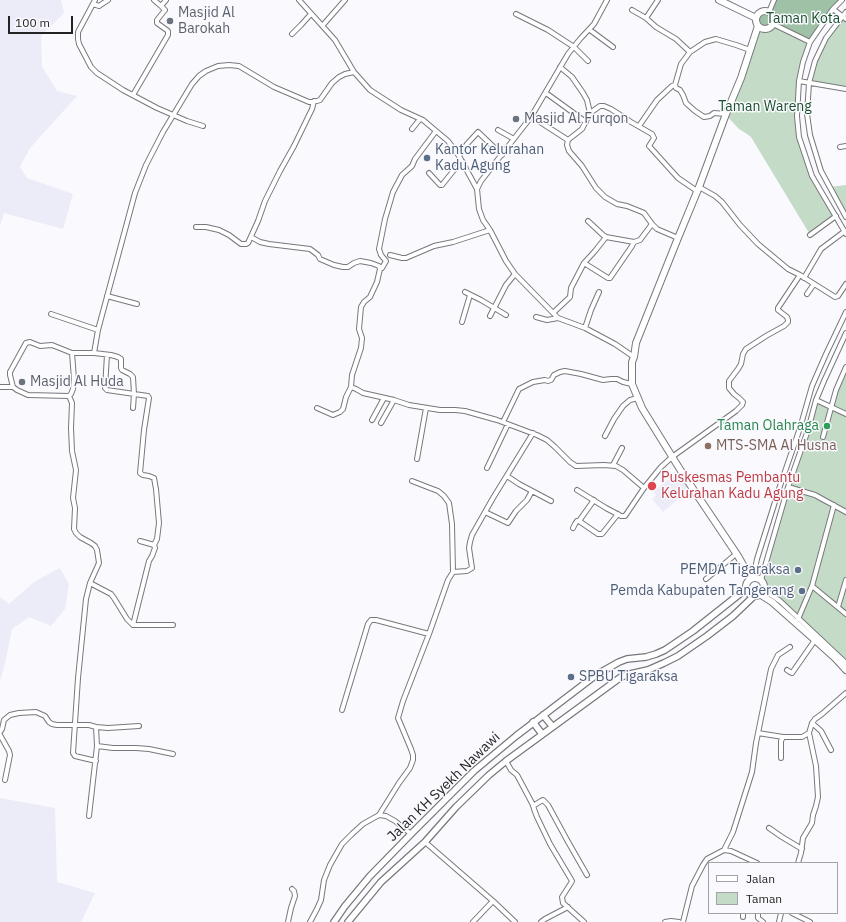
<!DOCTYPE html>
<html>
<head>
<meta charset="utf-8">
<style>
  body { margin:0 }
  #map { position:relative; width:846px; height:922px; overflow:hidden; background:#f9f9fe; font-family:"IBM Plex Sans",sans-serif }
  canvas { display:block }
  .legend { position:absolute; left:708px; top:862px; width:130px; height:52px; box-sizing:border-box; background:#f9f9fe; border:1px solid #a3a3a7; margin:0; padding:5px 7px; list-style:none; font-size:12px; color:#232324 }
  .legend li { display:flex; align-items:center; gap:8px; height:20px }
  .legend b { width:20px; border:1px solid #a3a3a7 }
  .scale { position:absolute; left:8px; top:16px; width:65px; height:18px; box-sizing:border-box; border:2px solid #232324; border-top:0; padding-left:5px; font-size:12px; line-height:14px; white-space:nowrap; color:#232324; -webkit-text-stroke:3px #f9f9fe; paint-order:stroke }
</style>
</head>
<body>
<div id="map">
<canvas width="846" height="922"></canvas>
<ul class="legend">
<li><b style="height:5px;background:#fff"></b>Jalan</li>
<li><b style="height:11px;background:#c3dbc7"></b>Taman</li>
</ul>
<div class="scale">100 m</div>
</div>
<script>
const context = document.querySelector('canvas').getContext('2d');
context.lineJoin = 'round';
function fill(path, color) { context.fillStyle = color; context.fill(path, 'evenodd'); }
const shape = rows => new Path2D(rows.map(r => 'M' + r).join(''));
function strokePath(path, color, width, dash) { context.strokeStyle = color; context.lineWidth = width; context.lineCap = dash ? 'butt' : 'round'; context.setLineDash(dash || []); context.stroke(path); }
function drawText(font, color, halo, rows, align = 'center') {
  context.font = font + ' "IBM Plex Sans",sans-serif'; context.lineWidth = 3; context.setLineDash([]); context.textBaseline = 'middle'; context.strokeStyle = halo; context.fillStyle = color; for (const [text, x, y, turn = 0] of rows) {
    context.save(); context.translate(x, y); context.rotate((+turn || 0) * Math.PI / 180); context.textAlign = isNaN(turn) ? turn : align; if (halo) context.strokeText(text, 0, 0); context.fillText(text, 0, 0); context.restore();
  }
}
fill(shape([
  [0,0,61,0,64,13,41,36,42,66,57,91,77,96,30,148,20,167,27,178,73,194,63,229,4,213,0,226],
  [676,473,690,489,663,512,652,499,656,495,653,492],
  [60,568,69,584,65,609,51,626,29,617,12,629,5,663,0,681,0,597,9,604,34,582],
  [0,798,55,808,57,882,95,893,81,922,0,922]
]), '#ececf8');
fill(shape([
  [846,12,846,89,809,83,815,61,826,38],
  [773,24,810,42,803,62,797,116,799,137,812,176,835,215,809,233,751,137,747,134,739,129,726,115,758,26,766,29,769,28],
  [846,185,846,217,830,187],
  [846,367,846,663,786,607,764,590,764,583,761,580,816,400,831,407]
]), '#c3dbc7');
fill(shape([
  [774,0,842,0,810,42,773,24,769,29,763,29,758,26,756,20,758,14,762,12,769,12]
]), '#9fc2a6');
const minor = shape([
  [95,0,78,32,78,39,79,44,91,67,97,73,123,90,157,108,187,121,203,126],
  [154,0,161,6],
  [299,0,335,40,354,72,370,90,401,110,423,120,448,141,459,156,477,189,479,209,483,220,490,230,506,261,515,274,558,318,585,328,615,344,634,357],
  [842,0,833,9,810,42,803,62,799,81,797,116,799,137,812,176,846,234],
  [93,4,99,6,108,0],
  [833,9,846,19],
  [632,10,646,18,656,27,676,39,690,52,705,42,716,39,736,45,750,50],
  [769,12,774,0],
  [846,12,826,38,815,61,809,83,807,114,810,135,821,171,846,217],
  [516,14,548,30,574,47,588,61],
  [646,18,658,0],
  [773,24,810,42],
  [323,25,345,0],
  [590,30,613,47],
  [292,34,301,25,311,14],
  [560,67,572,77,583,93,587,100,590,113],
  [799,81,846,89],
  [675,85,681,64,690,52],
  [546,93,586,122],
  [133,95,168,35,168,31,157,23,157,20,165,10,161,6,166,0],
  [531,117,540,122,568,140,567,145,569,151,582,166,596,188,605,197,617,204,627,206,642,212,644,213,652,224,657,229,678,238],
  [639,126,657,100,672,86,675,85,676,88,680,90,683,95,686,103,695,111,704,117,710,116,714,113,726,114],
  [412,129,420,119],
  [498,130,514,139],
  [568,140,582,129,590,113,600,106,604,106,611,109,631,122,652,134,654,138,649,146,650,147,678,178,697,191],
  [840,147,846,146],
  [459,156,467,144,478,132,502,155],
  [429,173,440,185,442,185,454,170,463,162],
  [699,187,715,196,722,202,740,225,758,244,788,269,800,275,835,297,838,296,846,284],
  [477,189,481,181,531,117,568,54,580,39,594,24,607,0],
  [588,221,603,235,606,237,634,242],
  [196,227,206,227,219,230,229,235,241,244,246,244,248,243,258,221,265,201,280,171,294,146,312,109,314,101],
  [810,235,836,216],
  [251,237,260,242,269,244,310,249,318,255,320,259,334,265,343,267,348,267,354,263,360,261,371,263,379,266,380,269,377,282,370,297,364,302,361,307,359,329,362,338,361,348,352,375,351,387],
  [390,255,402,258,406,258,434,246,453,242,490,230],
  [584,263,608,278,610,278,632,246,634,242,640,240,652,224],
  [380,269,382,268,386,261,381,255,379,249,385,219,393,192,402,175,412,166,415,159,436,131],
  [804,278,821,249,845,231],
  [465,292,481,300,506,315],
  [807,294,814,284],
  [107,296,137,304],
  [553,313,570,297,571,288,584,263,595,251,606,237],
  [51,314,98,330],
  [490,316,506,285,515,274],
  [536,317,547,320,558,318],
  [462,322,470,295],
  [585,328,591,310,599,292],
  [94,353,111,355,118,357,121,359,121,368,122,370,130,374,133,377,134,394,133,408],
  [107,355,105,388,107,390,148,396,149,398,144,430,140,473,143,475,149,476,154,478,156,489,159,523,157,539,154,545],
  [0,387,13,387],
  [69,396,28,395,17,390,13,387,10,375,10,372,26,343,30,342,40,346,52,345,72,353],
  [816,400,846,414],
  [317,408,333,415,340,412,343,409,346,397,351,387,356,389,363,393,394,400,409,405,440,410,455,410,465,411,497,420,537,435,547,440,555,447,570,462,576,466,604,465,616,466,623,470,644,488],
  [372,420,384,398],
  [503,422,519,389,533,382,545,380,548,381,551,380,554,375,560,372,565,371,581,374,603,380,611,379,617,379,623,382,632,384],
  [381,423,394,400],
  [605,436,614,419,623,406,630,400,638,398],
  [823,437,836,390,846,367],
  [417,459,426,408],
  [613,465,622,448],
  [487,468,508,424],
  [507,476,519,484,551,501],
  [412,481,430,488,438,491,444,496,449,503,452,524,453,572],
  [788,487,815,495,846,512],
  [577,490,606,508,621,516,625,516,644,488,661,467,672,457,736,411,742,405,743,402,739,398,734,394,729,388,729,381,738,369,741,364,743,354,746,349,766,336,784,326,788,322,788,320,787,317,778,310,778,308,800,275],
  [485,512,508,523,516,511,527,500,532,491],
  [579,521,598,534,602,534,618,514],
  [573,528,575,524,577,521,579,521,594,500],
  [753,578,757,559,780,486,800,428,812,386,826,354,846,312],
  [706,579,736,554],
  [761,580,788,487,808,430,816,400,824,381,846,333],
  [90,583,111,594,114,598,127,619,133,625,173,625],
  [812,586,846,614],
  [764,590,780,601,846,663],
  [838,607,846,580],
  [798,619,812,586,834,505],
  [133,625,149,561,152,556,155,548,154,545,140,541],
  [787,670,790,672,792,673,815,640],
  [342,710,368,624,371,620,376,620,429,634],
  [812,723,821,731,831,750],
  [96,727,97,746],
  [0,732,2,729,4,720,10,715,19,713,36,712,45,716,49,722,52,724,57,725,89,725,96,727,108,728,139,726],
  [758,733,783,737],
  [0,735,9,751,10,755,5,780],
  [781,758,781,741,783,737,802,737,809,733],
  [96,761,75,756,73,753,78,678,86,599,90,583,99,563,97,550,95,546,91,543,80,537,76,533,74,529,75,508,73,498,76,470,72,451,71,428,72,403,69,396,71,394,73,389,74,379,72,353,94,353,98,330,135,193,146,165,163,132,192,84,199,76,206,71,218,66,229,65,239,66,274,87,309,102,317,101,320,100,332,83,339,77,345,74,354,72],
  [506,761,511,770,517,775,533,805,534,809,537,817,550,844,572,881,571,883,562,897,563,903,584,922],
  [533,806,541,801,543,800,548,805,567,840,587,875],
  [379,815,399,783,410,768,413,760,413,755,411,749,398,718,403,701,429,634,448,580,453,572,467,571,472,568,469,548,470,542,472,535,493,498,533,433],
  [89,816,97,746,113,748,136,748,149,749,173,754],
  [769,828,782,837,802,849],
  [425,842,493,901,515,922],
  [724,850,733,832,752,772,756,743,771,669,778,655,790,647],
  [798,863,801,853,803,838,812,823,813,815,816,806,818,797,816,766,809,733,812,723,815,719,822,714,846,693],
  [743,913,743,917],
  [758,913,758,918,763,922],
  [792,913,810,922],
  [288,922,291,908,295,896,294,891,292,889],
  [310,922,317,909,321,900,324,880,330,865,342,844,352,834,363,824,379,815,386,816,395,821,411,834],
  [473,922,493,901],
  [541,922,545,919,568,907],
  [665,922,671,921,679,922],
  [683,922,692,886,703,865,707,859,724,850,731,851,757,863],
  [779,922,781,913]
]);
const secondary = shape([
  [543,715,553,727],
  [533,722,542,734],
  [334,922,345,906,370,876,411,834,474,771,516,736,596,675,619,662,627,659,646,657,656,654,665,650,693,631,746,589],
  [348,922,381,882,425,842,456,807,489,775,506,761,621,677,630,674,648,670,664,663,678,656,707,636,733,616,754,596]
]);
const primary = shape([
  [719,0,756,18],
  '756 20a9 9 0 1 1 18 0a9 9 0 1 1-18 0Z',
  '746 587a9 9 0 1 1 18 0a9 9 0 1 1-18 0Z',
  [751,579,738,556,681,471,642,408,632,384,632,362,634,357,636,343,678,238,699,187,726,114,741,78,758,26],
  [761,595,772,602,815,640,835,658,846,670]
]);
strokePath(minor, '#78787c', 6);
strokePath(secondary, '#78787c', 8);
strokePath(primary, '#78787c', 8);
strokePath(minor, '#fff', 4);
strokePath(secondary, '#fff', 5.5);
strokePath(primary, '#fff', 6);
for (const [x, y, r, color] of [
  [170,21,4,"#6b7280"],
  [516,119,4,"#6b7280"],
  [427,158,4,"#5c6f8a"],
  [22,382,4,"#6b7280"],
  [827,426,4,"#2e9e5b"],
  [708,446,4,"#8d6e63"],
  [652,486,5,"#e0444e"],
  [798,570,4,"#5c6f8a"],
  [802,591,4,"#5c6f8a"],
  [571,677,4,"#5c6f8a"]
]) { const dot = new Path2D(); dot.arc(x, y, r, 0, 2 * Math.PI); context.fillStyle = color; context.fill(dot); strokePath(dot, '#f9f9fe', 1.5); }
drawText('14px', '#5b616d', '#f9f9fe', [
  ["Masjid Al",178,13],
  ["Barokah",178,29],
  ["Masjid Al Furqon",524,119],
  ["Masjid Al Huda",30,382]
], 'left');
drawText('14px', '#19502b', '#f9f9fe', [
  ["Taman Kota",803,19],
  ["Taman Wareng",765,107]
]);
drawText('14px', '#4e5e75', '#f9f9fe', [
  ["Kantor Kelurahan",435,150],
  ["Kadu Agung",435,166],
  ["PEMDA Tigaraksa",790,570,"right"],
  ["Pemda Kabupaten Tangerang",794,591,"right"],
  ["SPBU Tigaraksa",579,677]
], 'left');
drawText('14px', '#27864d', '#f9f9fe', [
  ["Taman Olahraga",819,426]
], 'right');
drawText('14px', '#785e54', '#f9f9fe', [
  ["MTS-SMA Al Husna",716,446]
], 'left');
drawText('14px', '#be3a42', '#f9f9fe', [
  ["Puskesmas Pembantu",661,478],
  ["Kelurahan Kadu Agung",661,494]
], 'left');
drawText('14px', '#232324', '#f9f9fe', [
  ["Jalan KH Syekh Nawawi",444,787,-44]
]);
</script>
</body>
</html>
